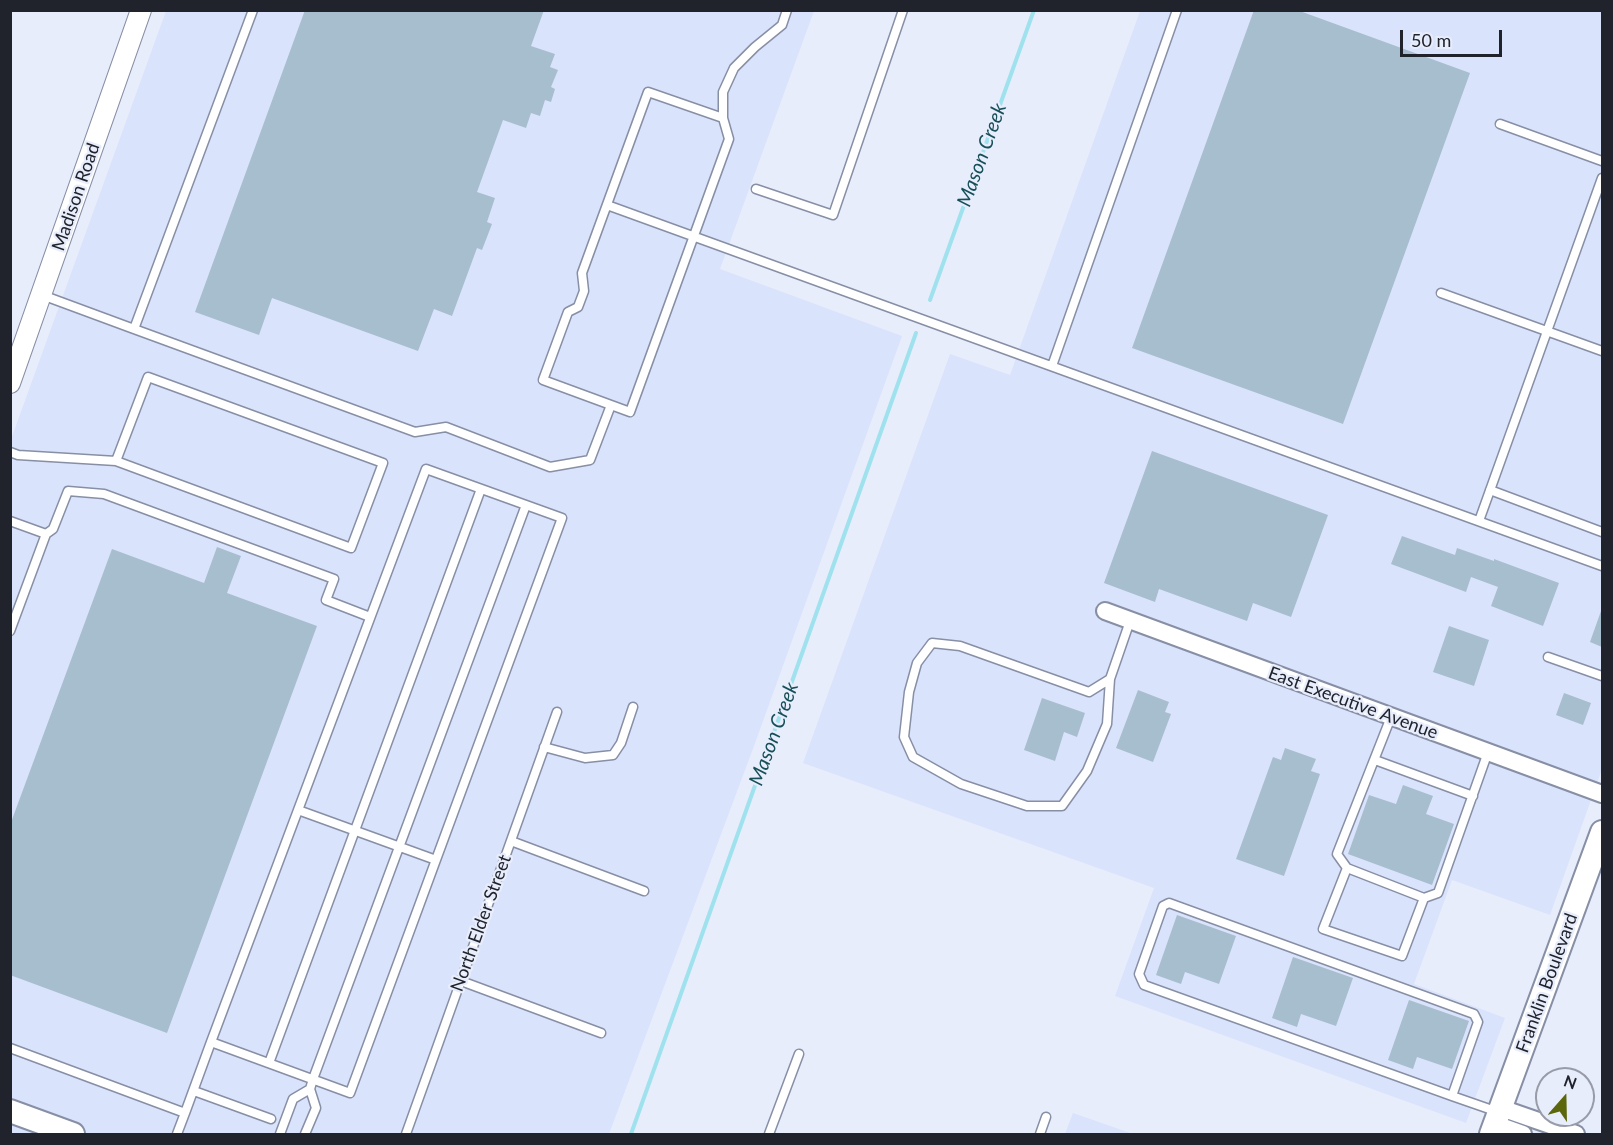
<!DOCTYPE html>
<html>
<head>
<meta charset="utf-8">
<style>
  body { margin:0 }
  #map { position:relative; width:1613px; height:1145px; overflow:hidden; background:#e8edfc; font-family:Lato,sans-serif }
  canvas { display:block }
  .frame { position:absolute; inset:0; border:12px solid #20232c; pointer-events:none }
  .north { position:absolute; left:1535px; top:1067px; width:60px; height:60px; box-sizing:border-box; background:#e8edfc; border:2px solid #989ca9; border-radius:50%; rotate:20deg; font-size:16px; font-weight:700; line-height:24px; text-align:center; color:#20232c }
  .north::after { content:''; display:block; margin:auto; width:21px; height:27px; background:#5c670c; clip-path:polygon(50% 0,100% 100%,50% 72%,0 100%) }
  .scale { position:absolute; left:1400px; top:30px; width:102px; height:27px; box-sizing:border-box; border:3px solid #20232c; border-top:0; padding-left:8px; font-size:18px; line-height:21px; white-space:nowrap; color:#20232c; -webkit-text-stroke:4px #e8edfc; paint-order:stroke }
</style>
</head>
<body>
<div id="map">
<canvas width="1613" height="1145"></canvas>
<div class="frame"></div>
<div class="north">N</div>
<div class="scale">50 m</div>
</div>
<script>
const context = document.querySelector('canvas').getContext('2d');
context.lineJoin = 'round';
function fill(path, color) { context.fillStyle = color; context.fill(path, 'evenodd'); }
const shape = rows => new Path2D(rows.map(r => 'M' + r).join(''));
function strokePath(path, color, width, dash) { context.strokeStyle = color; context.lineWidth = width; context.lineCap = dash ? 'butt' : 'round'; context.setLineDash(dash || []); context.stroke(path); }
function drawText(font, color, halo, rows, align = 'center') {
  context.font = font + ' Lato,sans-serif'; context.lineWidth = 4.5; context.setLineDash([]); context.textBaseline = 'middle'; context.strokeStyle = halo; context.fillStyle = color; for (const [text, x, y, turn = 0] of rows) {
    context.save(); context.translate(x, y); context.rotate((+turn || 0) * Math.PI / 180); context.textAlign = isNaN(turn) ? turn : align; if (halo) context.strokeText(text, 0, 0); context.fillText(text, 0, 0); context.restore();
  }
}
fill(shape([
  [166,11,814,11,720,269,902,336,754,746,609,1134,11,1134,10,442],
  [1140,11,1602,11,1602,769,1550,915,1452,880,1414,984,1505,1018,1466,1123,1115,996,1154,888,803,763,950,354,1010,375],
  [1073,1113,1133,1134,1065,1134]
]), '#dae3fc');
strokePath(shape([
  [930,300,1034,10],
  [631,1134,916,333]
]), '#9fe2ed', 4);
fill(shape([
  [305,10,544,10,531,46,555,54,550,67,558,70,551,87,555,89,551,102,545,100,540,116,531,113,526,128,503,120,477,192,495,198,487,222,492,224,482,250,477,248,452,316,434,309,418,351,272,298,259,335,195,312],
  [1254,10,1297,10,1470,73,1343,424,1132,348],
  [1152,451,1328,515,1291,617,1253,603,1247,621,1159,589,1155,602,1104,583],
  [1402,536,1455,555,1457,548,1494,561,1494,559,1559,583,1543,626,1491,606,1498,587,1471,577,1466,592,1391,564],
  [217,547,241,556,227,593,317,626,167,1033,10,975,10,825,112,549,204,583],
  [1601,611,1602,611,1602,647,1590,642],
  [1449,626,1489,640,1474,686,1433,672],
  [1138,690,1169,702,1165,712,1171,714,1153,762,1116,748],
  [1564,693,1591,703,1583,725,1556,715],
  [1042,698,1085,713,1077,737,1064,732,1055,761,1024,750],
  [1285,748,1316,759,1311,771,1320,774,1284,876,1236,859,1273,757,1281,760],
  [1403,785,1433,796,1426,814,1454,824,1432,885,1348,854,1369,795,1396,804],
  [1177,915,1236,936,1219,984,1185,972,1181,984,1156,975],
  [1293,957,1353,978,1336,1026,1301,1014,1297,1027,1272,1018],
  [1409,1000,1469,1021,1452,1069,1417,1057,1413,1069,1388,1060]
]), '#a7becf');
const service = shape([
  [723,118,648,92,582,273,584,291,578,307,568,312,543,380,630,412,729,139,723,118,723,92,734,68,755,47,782,25,787,10],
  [1500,124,1602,161],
  [756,189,833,215,903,10],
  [607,205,1602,566],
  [1441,293,1602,351],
  [42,295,134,329,253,10],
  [134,329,415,432,446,427,550,467,590,460,611,405],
  [1052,366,1177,10],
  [10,452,18,455,116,461,351,548,383,463,148,377,116,461],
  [1490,490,1602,532],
  [10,521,46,534],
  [1479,521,1602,178],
  [10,631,46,534,53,529,68,491,104,494,334,579,326,600,370,617],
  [1548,657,1602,676],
  [1110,679,1107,724,1087,771,1062,806,1027,806,961,784,913,757,904,737,909,692,917,663,932,643,960,646,1089,692,1110,679,1130,621],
  [1391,717,1337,854,1347,868,1323,929,1402,956,1424,898,1438,893,1488,752],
  [544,747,585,758,613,755,621,743,633,707],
  [1375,760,1473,796],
  [298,810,436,860],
  [511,841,644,891],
  [1347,868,1424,898],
  [461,981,601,1033],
  [10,1048,185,1113,177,1134],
  [269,1063,481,489],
  [194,1091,271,1119],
  [1452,1096,1478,1022,1474,1014,1169,903,1163,906,1139,974,1144,985,1452,1096,1498,1112],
  [185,1113,211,1042,426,469,562,518,350,1093,211,1042],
  [280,1134,293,1099,310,1089],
  [305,1134,316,1108,310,1089,313,1079,526,505],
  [406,1134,557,712],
  [769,1134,799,1054],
  [1040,1134,1046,1117]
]);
const minor = shape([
  [1105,611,1602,794],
  [1501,1108,1576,1134],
  [1495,1124,1523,1134]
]);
const tertiary = shape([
  [10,383,141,10]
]);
const secondary = shape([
  [10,1111,73,1134],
  [1491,1134,1602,832]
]);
strokePath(service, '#878fa5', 11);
strokePath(minor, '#878fa5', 20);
strokePath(tertiary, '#878fa5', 22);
strokePath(secondary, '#878fa5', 26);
strokePath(service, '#fff', 8);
strokePath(minor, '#fff', 16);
strokePath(tertiary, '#fff', 20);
strokePath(secondary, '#fff', 22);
drawText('18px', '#20232c', '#e8edfc', [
  ["Madison Road",76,197,-71],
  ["East Executive Avenue",1353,703,20],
  ["North Elder Street",481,923,-70],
  ["Franklin Boulevard",1547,983,-70]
]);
drawText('italic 20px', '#164f58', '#e8edfc', [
  ["Mason Creek",982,155,-70],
  ["Mason Creek",774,734,-70]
]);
</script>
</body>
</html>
